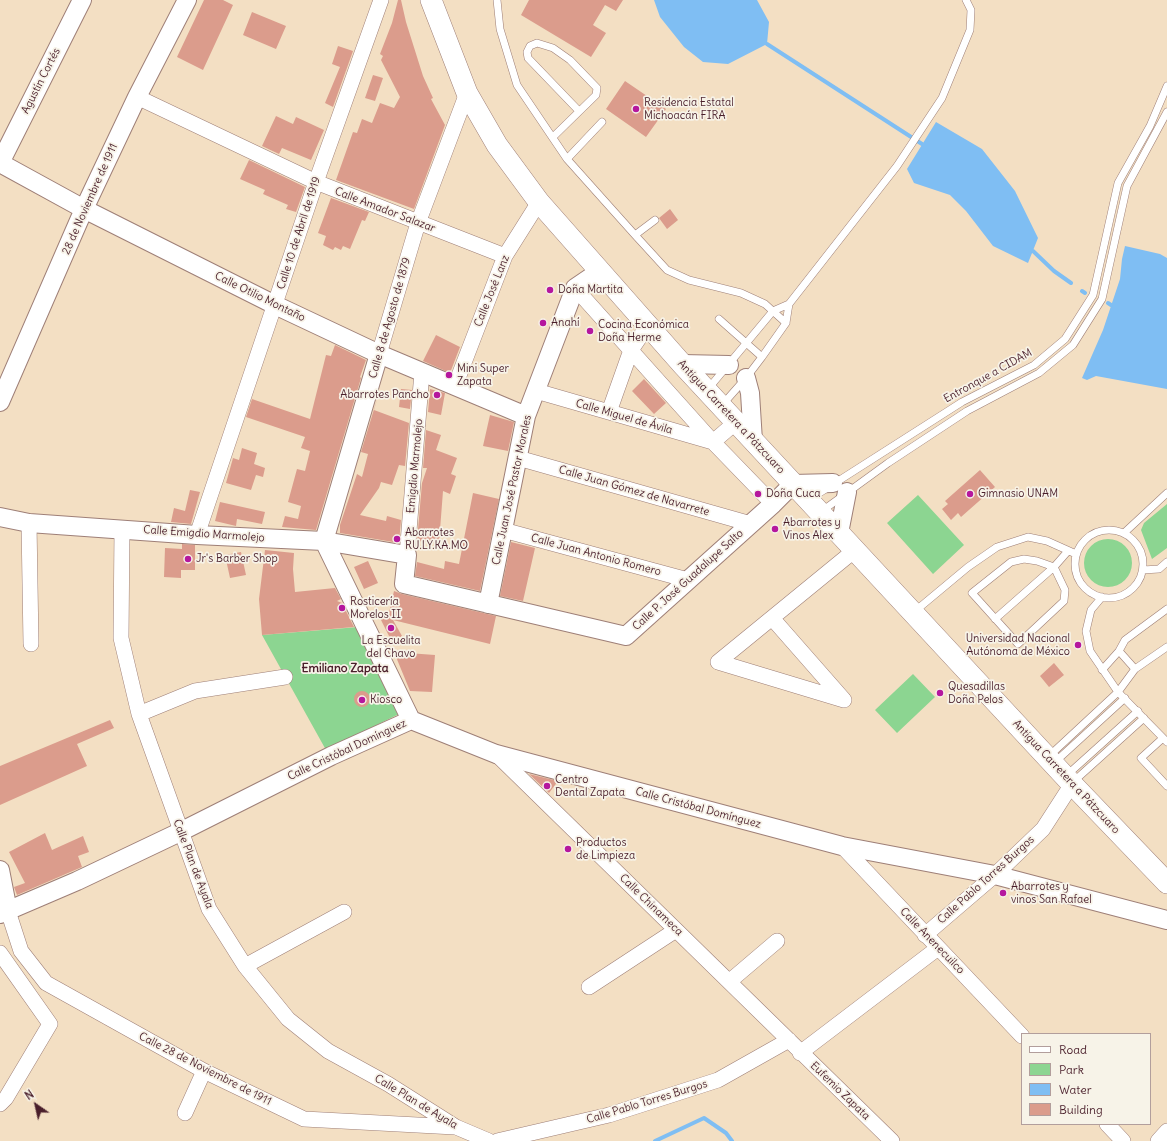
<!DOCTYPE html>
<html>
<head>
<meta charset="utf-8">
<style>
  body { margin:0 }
  #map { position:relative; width:1167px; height:1141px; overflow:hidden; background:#f3dfc3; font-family:Delius,sans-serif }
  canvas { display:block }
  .legend { position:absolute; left:1021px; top:1033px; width:130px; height:92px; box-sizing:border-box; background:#f7f3e8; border:1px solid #b29e9c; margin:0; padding:5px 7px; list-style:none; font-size:12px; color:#4a1f2b }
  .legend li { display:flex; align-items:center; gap:8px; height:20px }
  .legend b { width:20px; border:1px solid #b29e9c }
  .north { position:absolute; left:16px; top:1085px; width:40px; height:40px; -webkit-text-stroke:3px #f7f3e8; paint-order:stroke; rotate:326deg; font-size:11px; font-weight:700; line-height:16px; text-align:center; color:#4a1f2b }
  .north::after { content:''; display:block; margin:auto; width:14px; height:18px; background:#4a1f2b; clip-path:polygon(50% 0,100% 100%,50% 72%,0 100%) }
</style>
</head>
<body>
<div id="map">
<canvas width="1167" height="1141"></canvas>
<ul class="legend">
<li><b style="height:5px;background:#fff"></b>Road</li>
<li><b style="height:11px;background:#8cd591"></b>Park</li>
<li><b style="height:11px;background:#7fbef3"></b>Water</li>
<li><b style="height:11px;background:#db9c8c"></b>Building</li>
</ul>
<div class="north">N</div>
</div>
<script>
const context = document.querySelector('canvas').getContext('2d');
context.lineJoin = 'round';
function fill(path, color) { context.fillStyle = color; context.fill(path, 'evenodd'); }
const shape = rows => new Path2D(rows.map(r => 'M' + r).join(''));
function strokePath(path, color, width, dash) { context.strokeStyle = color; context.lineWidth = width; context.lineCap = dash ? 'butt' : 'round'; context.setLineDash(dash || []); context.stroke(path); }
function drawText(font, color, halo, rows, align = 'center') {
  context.font = font + ' Delius,sans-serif'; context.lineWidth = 3.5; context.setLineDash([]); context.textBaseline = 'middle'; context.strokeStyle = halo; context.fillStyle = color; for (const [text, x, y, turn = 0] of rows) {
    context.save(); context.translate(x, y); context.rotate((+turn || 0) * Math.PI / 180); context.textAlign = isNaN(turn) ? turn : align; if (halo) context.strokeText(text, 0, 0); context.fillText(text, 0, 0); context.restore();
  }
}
fill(shape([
  [918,495,964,545,933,574,887,523],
  [1167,504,1167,548,1152,559,1141,530,1144,523],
  '1084 563a24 24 0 1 1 48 0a24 24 0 1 1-48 0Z',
  [358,627,399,714,326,750,262,635],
  [913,674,935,697,897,733,875,710]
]), '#8cd591');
fill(shape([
  [654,0,757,0,769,22,767,44,728,64,703,62,684,47,660,17],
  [936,122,982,149,1015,191,1038,238,1028,263,993,246,966,211,950,195,914,183,907,169],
  [1125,246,1160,254,1167,258,1167,389,1096,376,1087,380,1082,378,1103,330,1120,279,1122,259]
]), '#7fbef3');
strokePath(shape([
  [767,44,922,144],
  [1033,251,1054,271,1071,283],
  [1082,291,1085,293],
  [1108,303,1111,305],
  [655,1141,704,1118,726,1133,732,1141]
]), '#7fbef3', 4);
fill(shape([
  [204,0,223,0,233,5,203,70,177,57],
  [398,0,401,0,406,22,423,76,433,98,431,99,445,125,414,209,336,180,353,132,357,133,362,119,372,123,380,103,394,108,400,97,381,60,383,56,380,54,392,23],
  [529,0,623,0,616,11,605,5,593,25,606,33,591,57,521,15],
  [252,12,286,26,276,49,243,35],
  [338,46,353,51,333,107,325,103,340,67,332,64],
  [373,75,383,78,375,101,365,98],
  [625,81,666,109,646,137,606,109],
  [276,116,293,124,296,117,324,130,311,160,282,148,279,154,262,146],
  [249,160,305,187,296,212,286,209,288,205,263,194,265,190,240,179],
  [331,198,369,212,365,221,362,220,350,249,343,246,341,250,335,247,333,250,323,245,326,236,318,233],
  [670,209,678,220,667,229,659,218],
  [436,335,460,347,450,373,423,361],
  [335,345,366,360,360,377,361,378,316,530,282,527,285,516,298,519,301,506,288,502,297,469,305,471,310,451,301,448,305,437,246,417,252,399,310,419,326,355,331,356],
  [644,379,666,403,654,414,632,391],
  [401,389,412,390,410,409,399,407],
  [430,389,445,393,441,415,428,412],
  [378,396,374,410,409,423,405,466,399,465,392,485,381,482,379,488,360,515,386,521,387,516,401,520,399,543,340,533,340,525,357,474,362,477,368,454,361,452],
  [490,415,514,422,508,451,483,446],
  [426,430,441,435,436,450,457,458,451,474,456,476,450,494,443,491,439,543,417,541,422,483,427,468,423,468],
  [242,448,257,453,254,464,265,468,263,477,256,475,251,490,226,483,233,458,239,460],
  [980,470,995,487,961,517,958,513,951,520,942,509,948,504,945,501],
  [190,490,200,492,191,524,171,522,174,508,185,511],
  [473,493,499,499,480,591,415,576,417,562,444,569,445,561,459,564],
  [220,502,265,512,262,524,237,519,236,526,215,521],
  [511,542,535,548,523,601,500,596],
  [182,544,195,545,195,570,181,570,181,578,164,577,165,548,182,549],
  [265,550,294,553,293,569,295,592,335,588,341,599,337,601,342,603,354,627,262,635,259,599],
  [241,552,246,575,230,578,225,555],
  [368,561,378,583,364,589,354,567],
  [394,591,402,594,496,616,490,644,393,620,402,636,392,642,378,614,388,617],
  [394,652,435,655,432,692,410,691],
  [1054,663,1064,675,1049,687,1040,676],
  '354 699a8 8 0 1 1 16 0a8 8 0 1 1-16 0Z',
  [110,720,114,728,77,744,87,766,0,805,0,766],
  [529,774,558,781,549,793],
  [45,833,52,850,83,836,89,852,78,856,82,867,17,895,14,887,25,883,9,852]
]), '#db9c8c');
const service = shape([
  [497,0,500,29,517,85,567,159,635,235,667,270,689,280,741,293,765,304,786,323],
  [553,137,596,95,597,88,570,60,553,48,537,43,530,46,527,52,528,58,578,110],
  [567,159,602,122],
  [635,235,655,220],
  [719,319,762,357],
  [708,389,773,311,789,304],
  [723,404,746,378,762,357,786,323,789,304,897,166,942,98,970,30,971,10,966,0],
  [810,499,962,402,1034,365,1065,339,1093,295,1118,183,1150,126,1167,86],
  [822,511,888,463,967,411,1039,373,1073,345,1102,299,1127,186,1167,112],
  '1075 564a34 34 0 1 1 68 0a34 34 0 1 1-68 0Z',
  [1124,533,1167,493],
  [1024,559,1037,561,1054,567,1065,590,1064,601,1018,644,972,593,1011,562,1024,559],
  [1143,570,1159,569,1167,562],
  [1102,597,1091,610,1086,631,1090,651,1118,692,1167,742],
  [914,612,968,567,997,547,1028,537,1047,541,1076,554],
  [995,619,1054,567,1068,551],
  [1119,651,1135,669],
  [1102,670,1119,651,1125,640,1167,609],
  [1163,738,1141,758,1167,786],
  [1048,757,1118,692,1135,669,1167,647],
  [1055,762,1125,698],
  [1067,775,1138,711],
  [1073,782,1144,718]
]);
const minor = shape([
  [137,97,316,182,505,256],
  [575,288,713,442,773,504],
  [379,354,418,223,467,93],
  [455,386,505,256,539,202],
  [536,391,713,442,736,422],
  [609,412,631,350,648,325],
  [518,458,751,524],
  [29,523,31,644],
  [122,529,121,638,139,714,209,909,245,966,288,1019,328,1051,388,1084,456,1127,489,1141],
  [503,530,688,580],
  [197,535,316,182,381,0],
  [407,555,422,372],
  [772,618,844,700],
  [718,662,855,550],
  [718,662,844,700],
  [139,714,195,691,285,677],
  [496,754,892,1141],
  [842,846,1022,1036],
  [8,911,21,951,46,983,204,1071,304,1119,455,1127],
  [925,935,995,875,1043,829,1072,784],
  [0,953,50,1024,6,1098,0,1104],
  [245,966,344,912],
  [730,981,777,941],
  [589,987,676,930],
  [800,1053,938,948],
  [185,1113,204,1071],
  [1107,1124,1123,1141],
  [497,1141,609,1115,718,1080,789,1040],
  [1158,1141,1167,1131]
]);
const tertiary = shape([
  [0,163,84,209,275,305,379,354,526,416],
  [0,163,82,0],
  [379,354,324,541,411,720],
  [682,364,729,365],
  [746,378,750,393,753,441],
  [0,402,84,209,137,97,187,0],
  [0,517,29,523,197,535,324,541,407,555,404,584,626,636,773,504,793,484,833,483],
  [839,533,847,492],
  [488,604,526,416,575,288,600,271],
  [0,870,8,911],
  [0,914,77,881,180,832,331,756,411,720,496,754,842,846,995,875,1167,920]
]);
const secondary = shape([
  [431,0,467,93,497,145,539,202,682,364,1072,784,1167,883]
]);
strokePath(service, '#9e7f77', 8);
strokePath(minor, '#9e7f77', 16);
strokePath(tertiary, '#9e7f77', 20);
strokePath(secondary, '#9e7f77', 22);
strokePath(service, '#fff', 7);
strokePath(minor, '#fff', 15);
strokePath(tertiary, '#fff', 18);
strokePath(secondary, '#fff', 21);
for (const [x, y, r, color] of [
  [636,109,4,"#b5179e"],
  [550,290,4,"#b5179e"],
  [543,323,4,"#b5179e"],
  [590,331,4,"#b5179e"],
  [449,375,4,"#b5179e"],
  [437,395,4,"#b5179e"],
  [758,494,4,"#b5179e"],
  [970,494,4,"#b5179e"],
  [775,529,4,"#b5179e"],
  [397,539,4,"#b5179e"],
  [188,559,4,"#b5179e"],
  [342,608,4,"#b5179e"],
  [391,628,4,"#b5179e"],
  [1078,645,4,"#b5179e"],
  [940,693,4,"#b5179e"],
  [362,700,4,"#b5179e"],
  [547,786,4,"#b5179e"],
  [568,849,4,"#b5179e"],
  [1003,893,4,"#b5179e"]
]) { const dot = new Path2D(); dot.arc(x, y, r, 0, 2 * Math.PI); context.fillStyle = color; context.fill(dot); strokePath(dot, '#f7f3e8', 1.5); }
drawText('11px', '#4a1f2b', '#f7f3e8', [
  ["Agustín Cortés",41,81,-63],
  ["28 de Noviembre de 1911",90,199,-66],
  ["Calle Amador Salazar",385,210,21],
  ["Calle 10 de Abril de 1919",299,233,-72],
  ["Calle José Lanz",492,291,-68],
  ["Calle Otilio Montaño",260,297,26],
  ["Calle 8 de Agosto de 1879",390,318,-74],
  ["Entronque a CIDAM",988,376,-29],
  ["Calle Miguel de Ávila",624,417,16],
  ["Antigua Carretera a Pátzcuaro",731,417,47],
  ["Emigdio Marmolejo",415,466,-85],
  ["Calle Juan José Pastor Morales",512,490,-78],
  ["Calle Juan Gómez de Navarrete",634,491,16],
  ["Calle Emigdio Marmolejo",204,534,4],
  ["Calle Juan Antonio Romero",596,555,15],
  ["Calle P. José Guadalupe Salto",688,580,-42],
  ["Calle Cristóbal Domínguez",347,750,-25],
  ["Antigua Carretera a Pátzcuaro",1066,777,47],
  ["Calle Cristóbal Domínguez",698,808,15],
  ["Calle Plan de Ayala",193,864,69],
  ["Calle Pablo Torres Burgos",986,880,-42],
  ["Calle Chinameca",651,905,44],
  ["Calle Anenecuilco",932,941,46],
  ["Calle 28 de Noviembre de 1911",205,1069,27],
  ["Eufemio Zapata",840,1091,44],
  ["Calle Plan de Ayala",416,1102,31],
  ["Calle Pablo Torres Burgos",647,1102,-17]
]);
drawText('11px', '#4a1f2b', '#f7f3e8', [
  ["Residencia Estatal",644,103],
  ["Michoacán FIRA",644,116],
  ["Doña Martita",558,290],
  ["Anahí",551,323],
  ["Cocina Económica",598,325],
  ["Doña Herme",598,338],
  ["Mini Super",457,369],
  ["Zapata",457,382],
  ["Abarrotes Pancho",429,395,"right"],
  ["Doña Cuca",766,494],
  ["Gimnasio UNAM",978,494],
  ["Abarrotes y",783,523],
  ["Vinos Alex",783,536],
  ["Abarrotes",405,533],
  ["RU.LY.KA.MO",405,546],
  ["Jr's Barber Shop",196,559],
  ["Rosticería",350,602],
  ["Morelos II",350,615],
  ["Universidad Nacional",1070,639,"right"],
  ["Autónoma de México",1070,652,"right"],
  ["La Escuelita",391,641,"center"],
  ["del Chavo",391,654,"center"],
  ["Quesadillas",948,687],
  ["Doña Pelos",948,700],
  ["Kiosco",370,700],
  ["Centro",555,780],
  ["Dental Zapata",555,793],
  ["Productos",576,843],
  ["de Limpieza",576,856],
  ["Abarrotes y",1011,887],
  ["vinos San Rafael",1011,900]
], 'left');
drawText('bold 12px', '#4a1f2b', '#f7f3e8', [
  ["Emiliano Zapata",345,669]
]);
</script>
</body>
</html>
